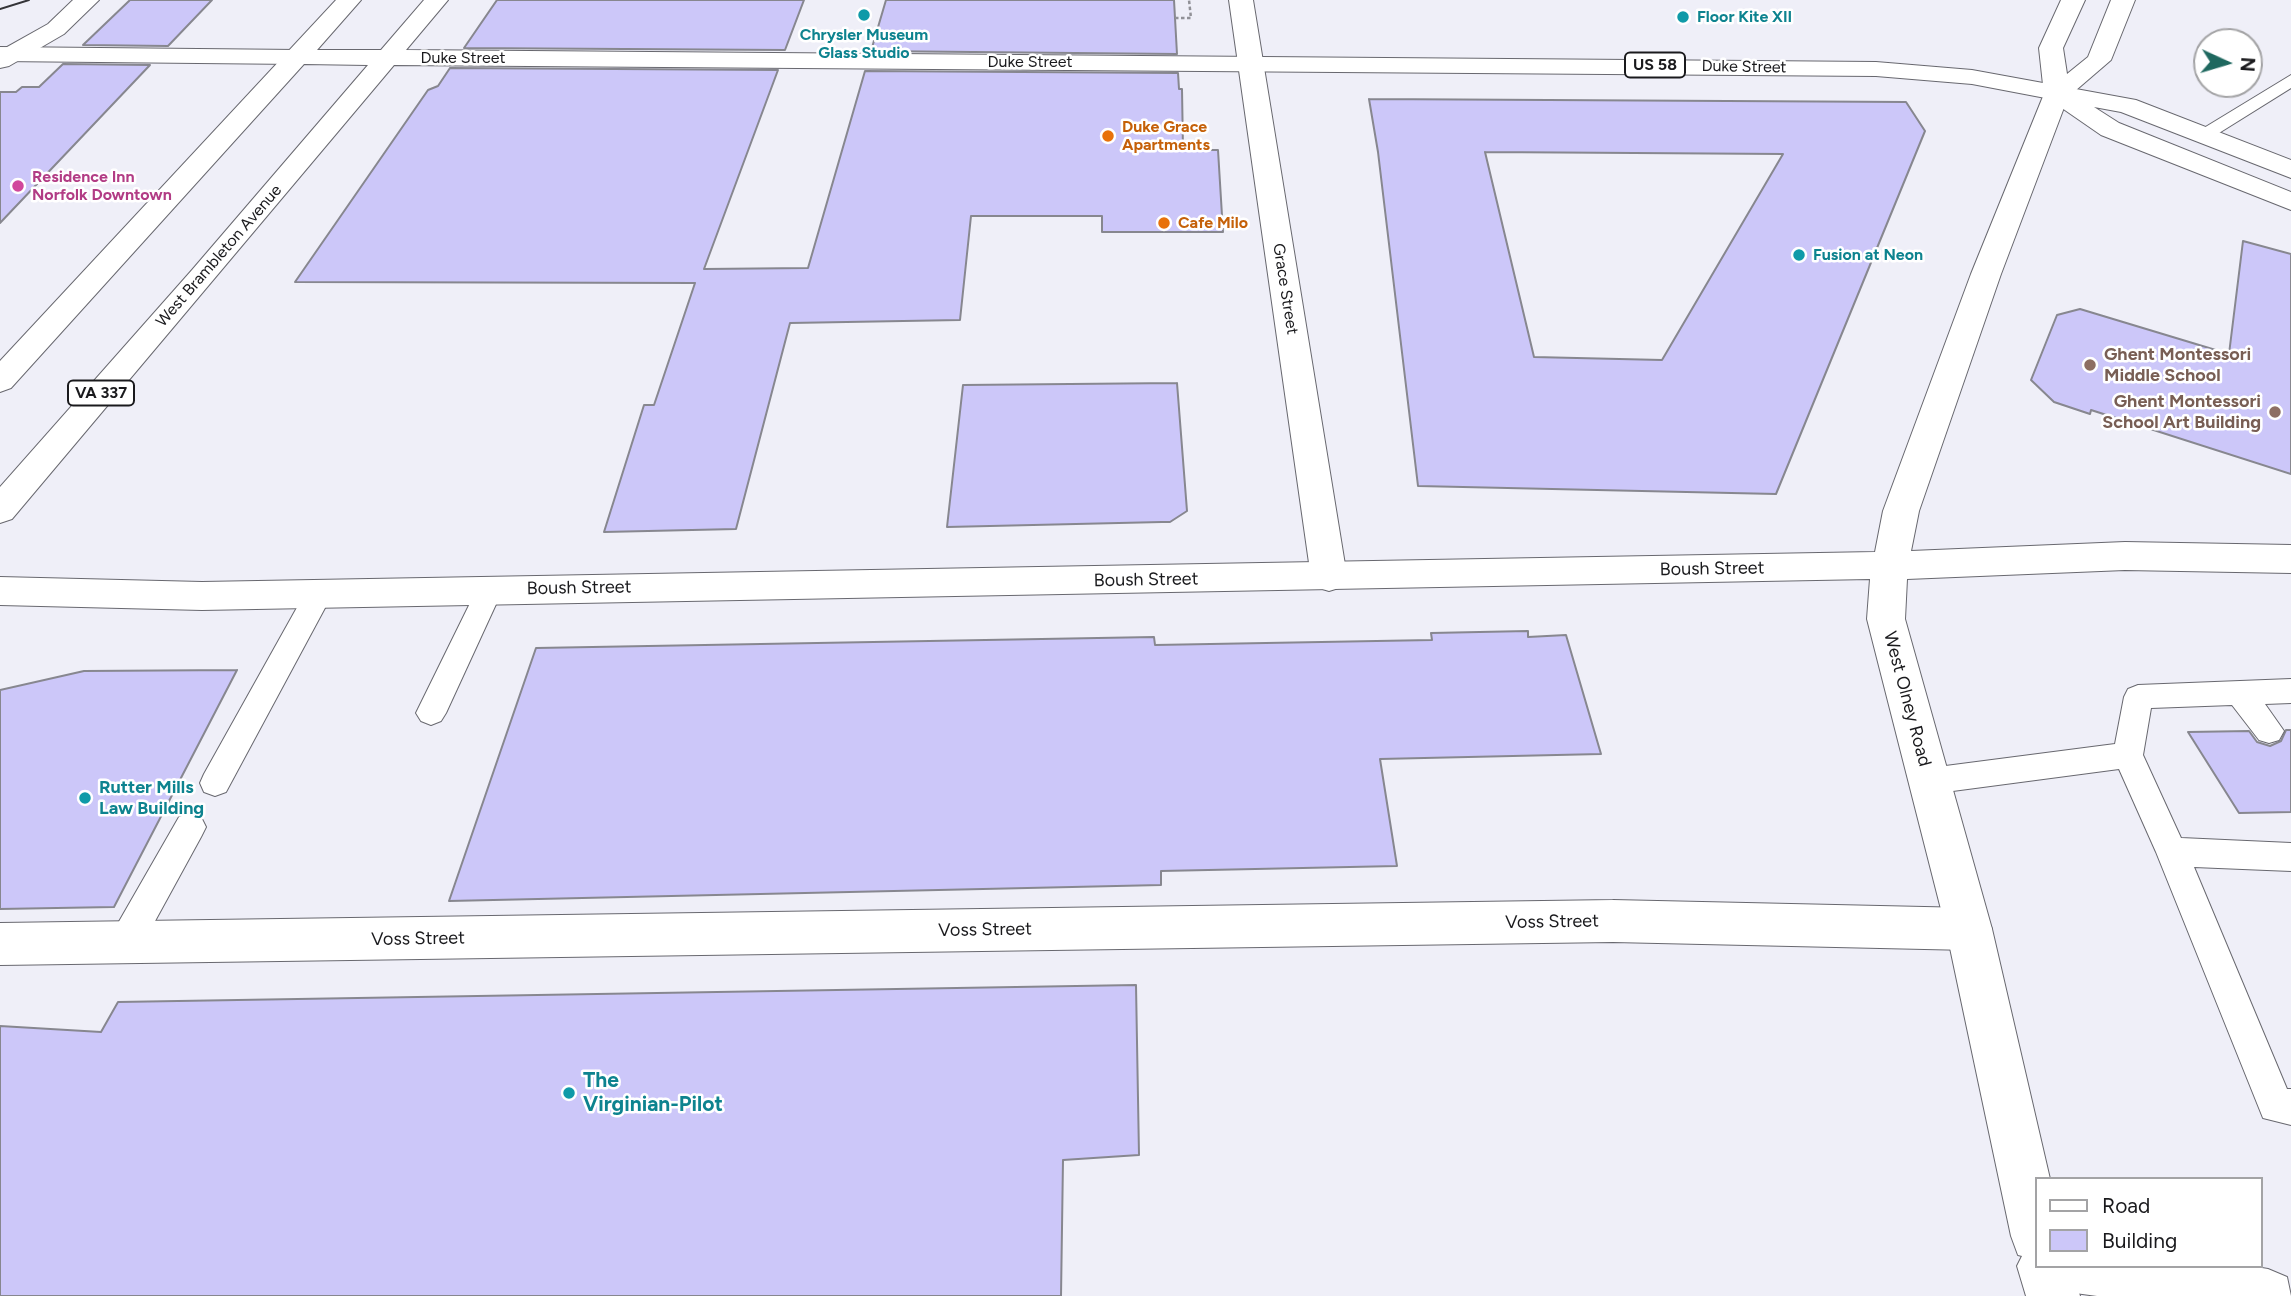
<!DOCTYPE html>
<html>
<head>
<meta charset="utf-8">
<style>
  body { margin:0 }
  #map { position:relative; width:2291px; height:1296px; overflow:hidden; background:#efeff8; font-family:Figtree,sans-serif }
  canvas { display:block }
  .legend { position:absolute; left:2035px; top:1177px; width:228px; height:91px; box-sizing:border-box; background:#fff; border:2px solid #a3a3a5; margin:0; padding:9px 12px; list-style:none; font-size:21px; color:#1a1a1d }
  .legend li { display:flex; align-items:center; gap:14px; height:35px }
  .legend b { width:35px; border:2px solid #a3a3a5 }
  .north { position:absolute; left:2193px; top:28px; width:70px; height:70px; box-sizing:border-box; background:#fff; border:2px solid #a3a3a5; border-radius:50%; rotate:94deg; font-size:19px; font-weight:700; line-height:28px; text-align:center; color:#1a1a1d }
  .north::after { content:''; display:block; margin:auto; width:24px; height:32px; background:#1f685f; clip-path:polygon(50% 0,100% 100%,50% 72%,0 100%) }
</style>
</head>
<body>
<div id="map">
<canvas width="2291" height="1296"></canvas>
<ul class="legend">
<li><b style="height:9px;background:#fff"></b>Road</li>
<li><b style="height:19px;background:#ccc7f9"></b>Building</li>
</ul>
<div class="north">N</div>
</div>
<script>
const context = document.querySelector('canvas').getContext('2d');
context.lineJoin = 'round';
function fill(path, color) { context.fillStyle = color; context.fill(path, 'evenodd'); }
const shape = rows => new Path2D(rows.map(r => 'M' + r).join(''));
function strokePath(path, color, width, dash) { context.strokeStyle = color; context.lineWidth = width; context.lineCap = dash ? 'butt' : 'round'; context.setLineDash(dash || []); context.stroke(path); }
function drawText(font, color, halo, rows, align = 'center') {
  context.font = font + ' Figtree,sans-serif'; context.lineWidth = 5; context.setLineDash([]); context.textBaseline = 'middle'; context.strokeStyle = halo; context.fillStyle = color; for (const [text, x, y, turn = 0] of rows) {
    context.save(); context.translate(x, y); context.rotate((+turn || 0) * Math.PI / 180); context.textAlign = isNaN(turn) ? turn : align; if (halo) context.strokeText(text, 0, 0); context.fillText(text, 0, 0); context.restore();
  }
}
const building = shape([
  [130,0,212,0,168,46,83,45,130,0],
  [497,0,804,0,785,50,464,48,497,0],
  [886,0,1174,0,1177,54,871,51,886,0],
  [63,64,150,65,0,223,0,92,16,92,22,87,39,87,63,64],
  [450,68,778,70,704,269,808,268,865,71,1178,73,1179,89,1182,89,1183,150,1218,150,1223,232,1102,232,1102,216,971,216,960,320,790,323,736,529,604,532,644,405,654,405,695,283,295,282,428,90,438,86,450,68],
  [1369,99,1906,102,1925,131,1776,494,1418,486,1378,152,1369,99],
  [1485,152,1783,154,1662,360,1534,357,1485,152],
  [2243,241,2291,254,2291,474,2091,410,2090,414,2054,402,2031,380,2057,315,2080,309,2229,354,2243,241],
  [1177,383,1187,511,1170,522,1162,522,947,527,963,385,1177,383],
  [1528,631,1528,637,1566,635,1601,754,1380,759,1397,866,1161,871,1161,885,449,901,536,648,1154,637,1155,645,1432,640,1431,633,1528,631],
  [237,670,114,907,0,909,0,690,84,671,237,670],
  [2286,730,2291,730,2291,812,2239,813,2188,732,2249,731,2257,742,2270,746,2281,741,2286,730],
  [1136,985,1139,1155,1063,1160,1061,1296,0,1296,0,1026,101,1032,118,1002,1136,985]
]);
fill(building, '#ccc7f9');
strokePath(building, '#87878f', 2);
const lane = shape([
  [2291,75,2291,88,2211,138,2197,138,2194,134,2291,75],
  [490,579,500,582,503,589,446,713,441,721,431,725,421,721,416,713,477,589,480,582,490,579],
  [319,583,329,586,333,593,226,792,215,796,204,792,200,783,204,774,309,586,319,583],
  [2291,679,2291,703,2265,704,2284,731,2279,740,2269,743,2259,740,2232,705,2151,708,2143,755,2181,838,2291,843,2291,871,2194,867,2287,1089,2291,1089,2291,1125,2263,1118,2156,852,2119,769,1930,794,1919,790,1915,781,1919,772,1930,768,2115,744,2124,697,2128,689,2138,685,2291,679],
  [190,813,201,817,206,827,201,837,137,954,125,958,113,954,108,943,113,932,179,817,190,813]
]);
const street = shape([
  [73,0,99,0,64,34,9,66,0,68,0,51,48,24,73,0],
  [1229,0,1253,0,1347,577,1342,587,1329,591,1316,587,1311,577,1229,0],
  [1613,900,1969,908,1985,914,1992,929,1985,944,1969,950,1613,942,0,965,0,923,1613,900],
  [2049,1266,2250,1266,2268,1269,2287,1277,2291,1296,2097,1296,2075,1293,2056,1285,2049,1266]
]);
const secondary = shape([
  [2061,0,2085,0,2063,48,2067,74,2088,57,2111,0,2135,0,2111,60,2068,97,2001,274,1919,511,1911,551,2125,542,2291,545,2291,573,2125,570,1907,579,1905,619,1992,929,2050,1179,2037,1179,2037,1266,2071,1266,2080,1296,2026,1296,2017,1266,2022,1256,2018,1255,2011,1236,1946,929,1867,619,1870,579,202,610,0,605,0,577,202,582,1875,552,1883,511,1971,274,2044,94,2039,48,2061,0],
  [0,47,297,50,306,52,309,57,306,62,297,64,0,61,0,47]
]);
const primary = shape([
  [336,0,361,0,317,50,381,50,424,0,448,0,406,50,1876,62,1972,70,2136,100,2291,160,2291,178,2121,112,2094,107,2119,123,2291,192,2291,210,2101,135,2059,106,2056,100,1972,84,1876,76,394,65,12,519,0,523,0,487,192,270,368,65,304,64,11,388,0,392,0,361,336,0]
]);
strokePath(lane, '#68686f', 2);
strokePath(street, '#68686f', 2);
strokePath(secondary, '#68686f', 2);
strokePath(primary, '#68686f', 2);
strokePath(shape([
  [1175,18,1191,18,1189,0]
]), '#919197', 2.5, [3.5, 2.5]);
fill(lane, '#fff');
fill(street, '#fff');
fill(secondary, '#fff');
fill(primary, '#fff');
strokePath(shape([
  [0,9,29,0]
]), '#343438', 2);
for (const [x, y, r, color] of [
  [864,15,7,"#0f9aa8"],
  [1683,17,7,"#0f9aa8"],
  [1108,136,7,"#e8710a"],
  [18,186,7,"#d1479c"],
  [1164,223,7,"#e8710a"],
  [1799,255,7,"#0f9aa8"],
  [2090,365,7,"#8d6e63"],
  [2275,412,7,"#8d6e63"],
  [85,798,7,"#0f9aa8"],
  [569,1093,7,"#0f9aa8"]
]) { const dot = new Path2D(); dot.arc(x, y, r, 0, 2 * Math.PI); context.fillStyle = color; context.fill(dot); strokePath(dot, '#fff', 2.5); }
drawText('bold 16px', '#0d838f', '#fff', [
  ["Floor Kite XII",1697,17],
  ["Chrysler Museum",864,35,"center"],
  ["Glass Studio",864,53,"center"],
  ["Fusion at Neon",1813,255]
], 'left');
drawText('16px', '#1a1a1d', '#fff', [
  ["Duke Street",463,58],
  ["Duke Street",1030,62],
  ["Duke Street",1744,67,1],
  ["West Brambleton Avenue",219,256,-49],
  ["Grace Street",1285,289,81]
]);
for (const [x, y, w] of [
  [1655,65,60],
  [101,393,66]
]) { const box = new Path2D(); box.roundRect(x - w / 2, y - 12.5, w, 25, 5); context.fillStyle = '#fff'; context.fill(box); strokePath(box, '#1a1a1d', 2); }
drawText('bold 16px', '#1a1a1d', null, [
  ["US 58",1655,65],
  ["VA 337",101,393]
]);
drawText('bold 16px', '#c56008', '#fff', [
  ["Duke Grace",1122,127],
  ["Apartments",1122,145],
  ["Cafe Milo",1178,223]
], 'left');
drawText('bold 16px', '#b23c85', '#fff', [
  ["Residence Inn",32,177],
  ["Norfolk Downtown",32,195]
], 'left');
drawText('bold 18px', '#785e54', '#fff', [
  ["Ghent Montessori",2104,355],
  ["Middle School",2104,376],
  ["Ghent Montessori",2261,402,"right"],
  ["School Art Building",2261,423,"right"]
], 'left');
drawText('18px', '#1a1a1d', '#fff', [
  ["Boush Street",1712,569,-1],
  ["Boush Street",1146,580,-1],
  ["Boush Street",579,588,-1],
  ["West Olney Road",1907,699,75],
  ["Voss Street",1552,922,-1],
  ["Voss Street",985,930,-1],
  ["Voss Street",418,939,-1]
]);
drawText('bold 18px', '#0d838f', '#fff', [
  ["Rutter Mills",99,788],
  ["Law Building",99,809]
], 'left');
drawText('bold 21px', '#0d838f', '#fff', [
  ["The",583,1081],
  ["Virginian-Pilot",583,1105]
], 'left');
</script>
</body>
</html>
